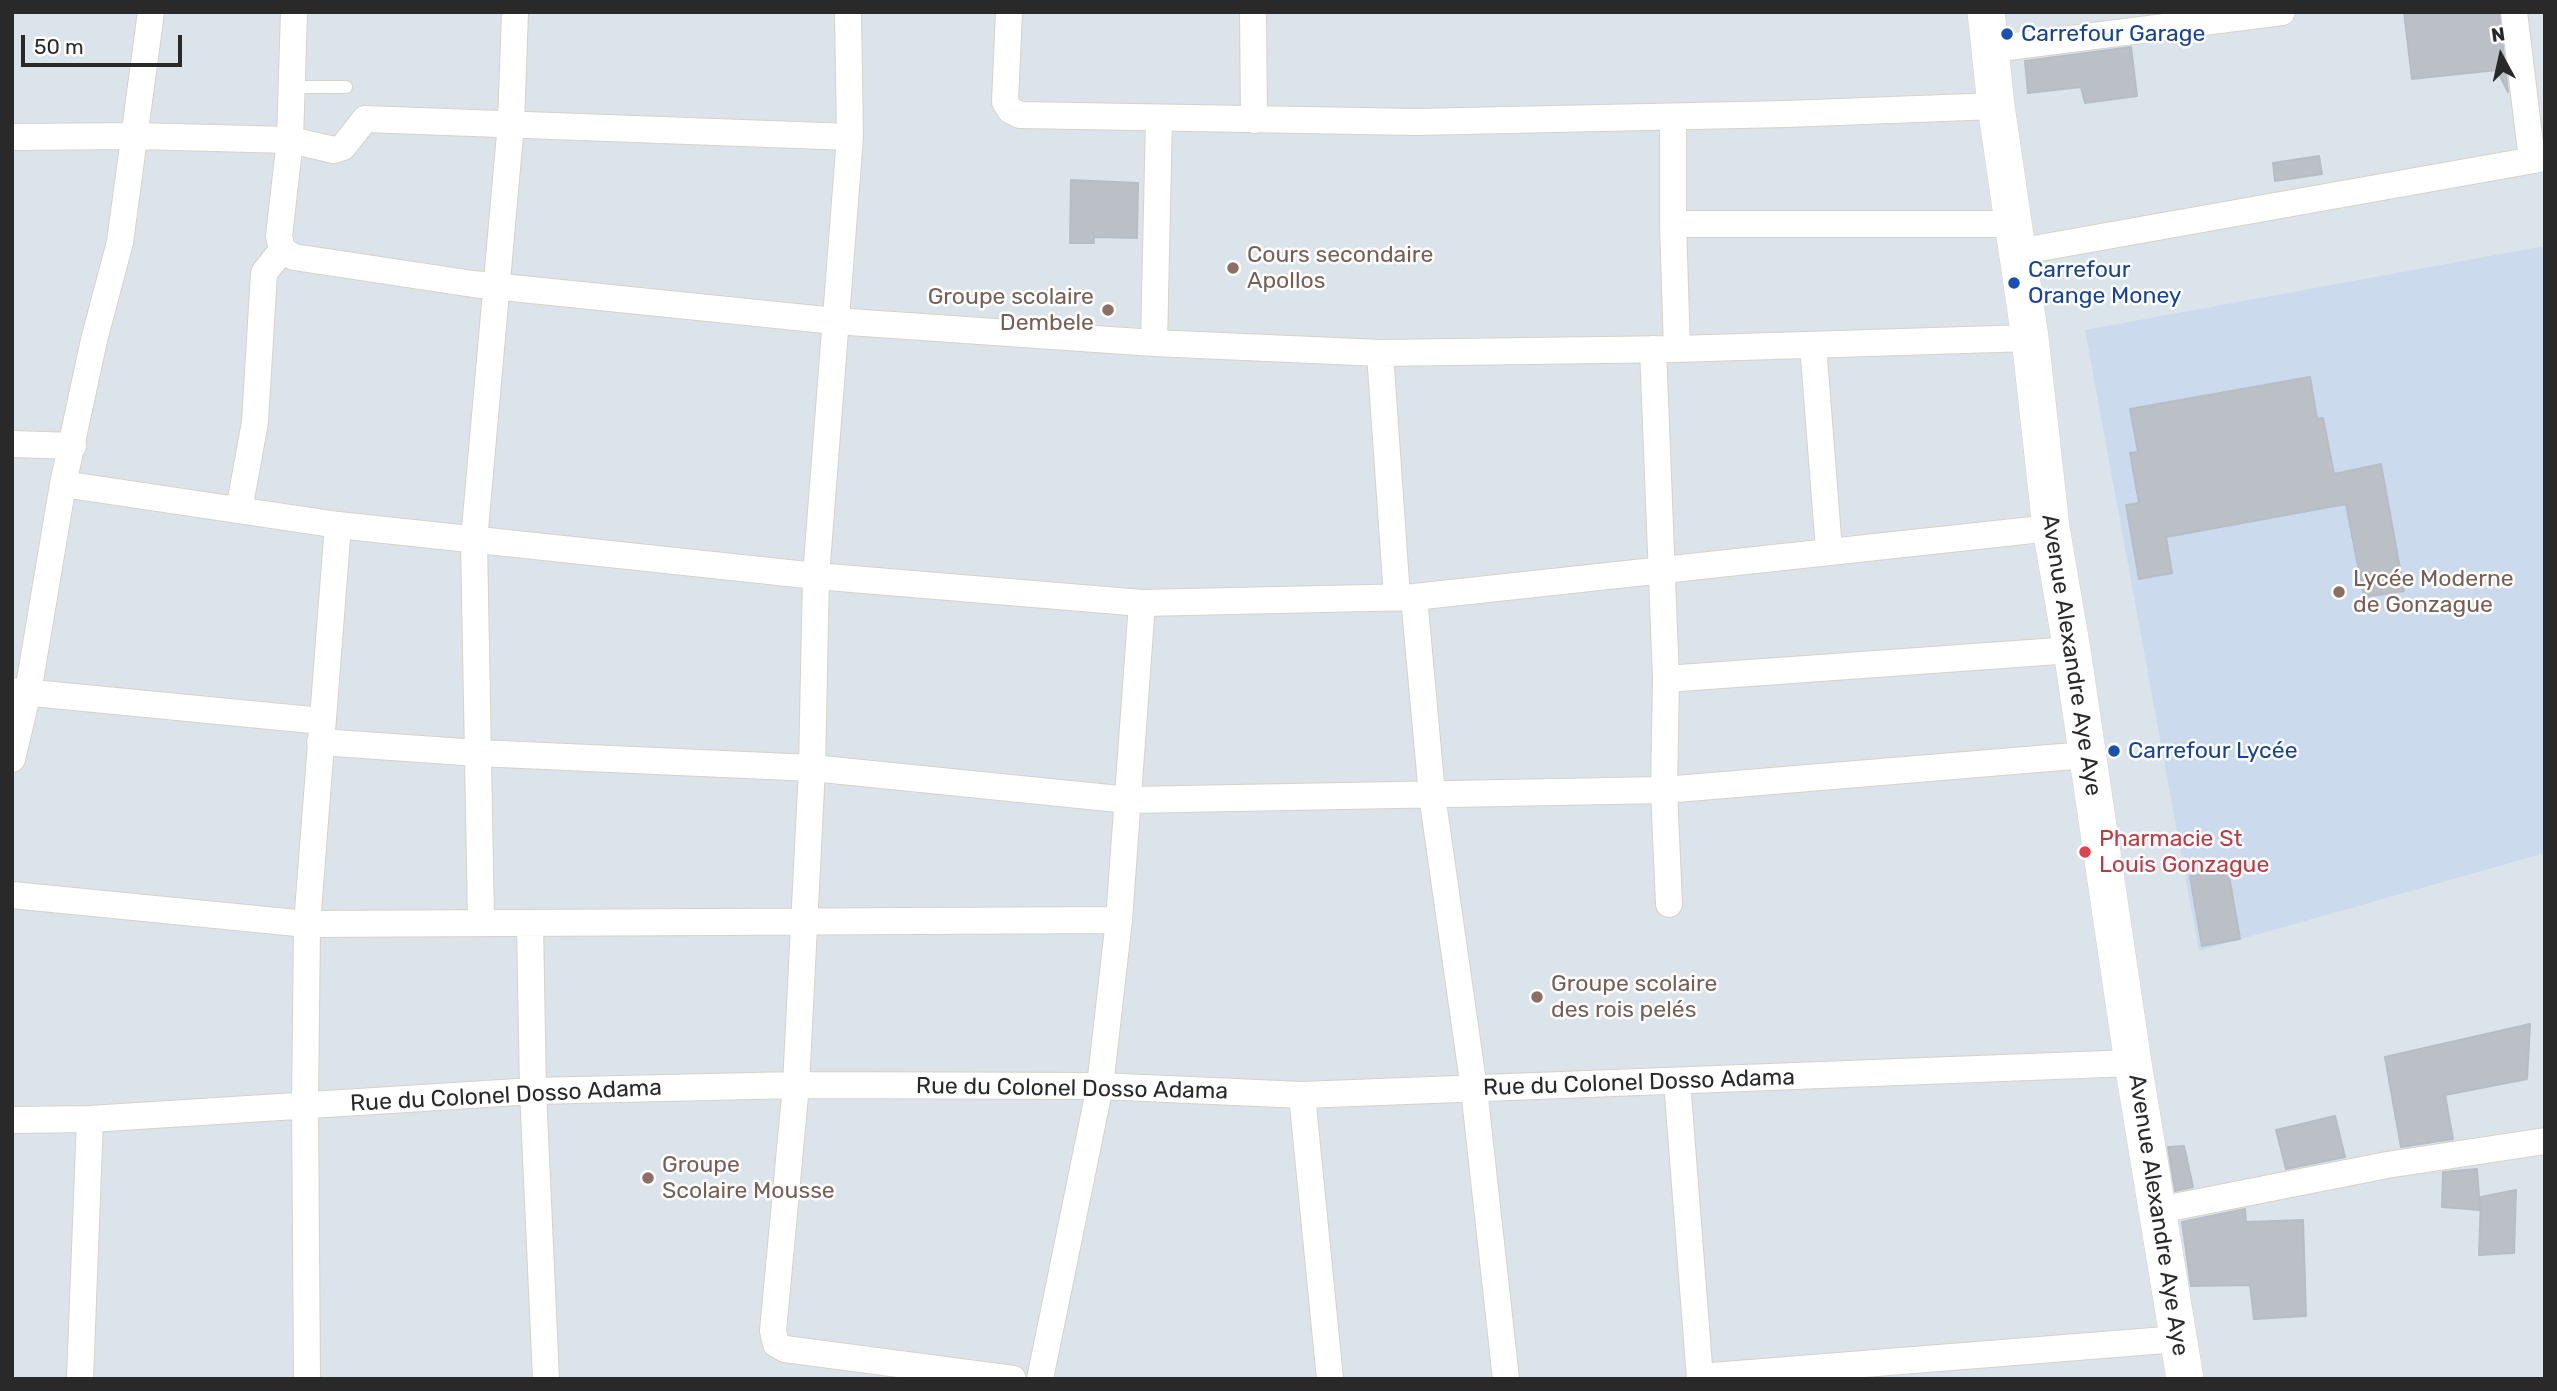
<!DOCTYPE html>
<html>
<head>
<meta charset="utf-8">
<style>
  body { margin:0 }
  #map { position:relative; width:2557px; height:1391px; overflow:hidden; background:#dbe4eb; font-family:Rubik,sans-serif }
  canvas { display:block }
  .frame { position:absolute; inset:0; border:14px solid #292929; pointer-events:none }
  .north { position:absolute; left:2466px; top:21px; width:70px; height:70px; -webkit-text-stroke:5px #fff; paint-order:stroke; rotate:352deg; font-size:19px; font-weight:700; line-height:28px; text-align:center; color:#292929 }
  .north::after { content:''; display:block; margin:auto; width:24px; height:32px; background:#292929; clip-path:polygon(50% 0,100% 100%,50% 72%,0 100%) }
  .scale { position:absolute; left:21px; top:35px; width:161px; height:32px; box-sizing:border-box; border:4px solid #292929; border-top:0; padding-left:9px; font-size:21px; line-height:24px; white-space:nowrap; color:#292929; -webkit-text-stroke:5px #fff; paint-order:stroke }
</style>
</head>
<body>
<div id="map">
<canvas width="2557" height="1391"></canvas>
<div class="frame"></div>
<div class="north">N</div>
<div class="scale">50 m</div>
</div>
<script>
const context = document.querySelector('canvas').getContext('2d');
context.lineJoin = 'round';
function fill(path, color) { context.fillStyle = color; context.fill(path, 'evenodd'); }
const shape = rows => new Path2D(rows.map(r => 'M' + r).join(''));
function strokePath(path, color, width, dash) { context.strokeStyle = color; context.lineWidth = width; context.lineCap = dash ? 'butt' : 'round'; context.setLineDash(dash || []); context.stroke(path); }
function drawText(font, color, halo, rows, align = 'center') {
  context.font = font + ' Rubik,sans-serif'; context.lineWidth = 5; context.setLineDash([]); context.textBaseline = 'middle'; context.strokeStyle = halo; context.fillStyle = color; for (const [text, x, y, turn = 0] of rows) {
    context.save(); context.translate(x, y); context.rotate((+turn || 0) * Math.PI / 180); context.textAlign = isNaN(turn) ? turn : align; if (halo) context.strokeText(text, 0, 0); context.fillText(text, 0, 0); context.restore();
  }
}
fill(shape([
  [2545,246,2545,853,2199,951,2085,330]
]), '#cbdaec');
const building = shape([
  [2404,12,2499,12,2508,92,2497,70,2412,79,2404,12],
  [2131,47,2137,96,2085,103,2081,87,2028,93,2025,61,2131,47],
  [2319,156,2322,174,2275,181,2273,163,2319,156],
  [1071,180,1138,183,1137,238,1094,237,1094,243,1070,243,1071,180],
  [2310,377,2317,419,2323,418,2334,474,2381,464,2404,591,2364,597,2346,504,2166,537,2172,573,2139,579,2126,505,2139,503,2130,453,2138,452,2130,409,2310,377],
  [2228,870,2240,939,2202,946,2190,876,2228,870],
  [2530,1024,2527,1079,2445,1095,2453,1139,2401,1147,2385,1057,2530,1024],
  [2335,1116,2345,1157,2286,1169,2276,1130,2335,1116],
  [2184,1146,2193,1187,2175,1191,2168,1147,2184,1146],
  [2477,1169,2480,1210,2442,1207,2443,1172,2477,1169],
  [2516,1190,2514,1253,2479,1255,2481,1197,2516,1190],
  [2245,1209,2246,1222,2303,1220,2306,1316,2254,1319,2250,1285,2191,1286,2182,1222,2245,1209]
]);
fill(building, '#bbc0c6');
strokePath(building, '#b5bdc6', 2);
const lane = shape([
  [292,87,346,87]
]);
const street = shape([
  [294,12,290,140,279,236,282,250,294,257,473,284,835,321,1154,343,1380,353,1677,349,2030,338],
  [848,12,850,137,816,576,812,768,796,1085,773,1331,776,1344,785,1349,1013,1379],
  [1009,12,1005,102,1010,110,1020,115,1416,122,1786,114,1996,106],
  [1253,12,1254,120],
  [2514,12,2532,160],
  [1992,49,2282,12],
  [1673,117,1673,224,1677,349],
  [12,137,136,136,290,140,334,150,343,147,365,119,850,137],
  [1673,224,2013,224],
  [2017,252,2545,158],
  [1154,343,1159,118],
  [1813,345,1829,550],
  [1653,349,1666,679,1664,790,1669,904],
  [1380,353,1397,597],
  [12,444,73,446],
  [63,484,338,525,816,576,1142,603,1414,597,2051,528],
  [239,510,255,422,264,273,282,250],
  [1414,597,1432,795,1474,1089,1506,1379],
  [1666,679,2072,650],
  [12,691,322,721],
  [320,742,478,753,812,768,1129,800,1664,790,2086,755],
  [12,759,28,692,63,484,94,340,120,242,151,12],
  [12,895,307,924,1119,920],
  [481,921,474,540,511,123,515,12],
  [530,923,533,1091,546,1379],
  [1677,1081,1700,1379],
  [1302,1095,1330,1379],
  [12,1120,90,1119,533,1091,796,1085,1100,1086,1302,1095,2133,1063],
  [2159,1210,2387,1165,2545,1141],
  [1700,1377,2178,1339],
  [80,1379,90,1119],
  [307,1379,305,1106,307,924,338,525],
  [1040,1379,1100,1086,1119,920,1142,603]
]);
const secondary = shape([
  [1986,12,1996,106,2030,338,2051,528,2072,650,2133,1063,2185,1379]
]);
strokePath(lane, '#d7d2c7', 14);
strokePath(street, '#d7d2c7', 28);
strokePath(secondary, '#d7d2c7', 38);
strokePath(lane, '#fff', 12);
strokePath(street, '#fff', 26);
strokePath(secondary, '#fff', 37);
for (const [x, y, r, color] of [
  [2007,34,7,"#1a4fb4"],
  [1233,268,7,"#8d6e63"],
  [2014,283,7,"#1a4fb4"],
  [1108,310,7,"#8d6e63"],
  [2339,592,7,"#8d6e63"],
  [2114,751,7,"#1a4fb4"],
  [2085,852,7,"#e0444e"],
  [1537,997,7,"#8d6e63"],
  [648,1178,7,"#8d6e63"]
]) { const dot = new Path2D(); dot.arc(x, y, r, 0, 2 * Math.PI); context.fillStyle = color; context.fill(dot); strokePath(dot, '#fff', 2.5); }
drawText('23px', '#164399', '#fff', [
  ["Carrefour Garage",2021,34],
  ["Carrefour",2028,270],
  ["Orange Money",2028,296],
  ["Carrefour Lycée",2128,751]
], 'left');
drawText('23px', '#785e54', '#fff', [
  ["Cours secondaire",1247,255],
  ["Apollos",1247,281],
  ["Groupe scolaire",1094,297,"right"],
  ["Dembele",1094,323,"right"],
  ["Lycée Moderne",2353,579],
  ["de Gonzague",2353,605],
  ["Groupe scolaire",1551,984],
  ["des rois pelés",1551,1010],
  ["Groupe",662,1165],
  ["Scolaire Mousse",662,1191]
], 'left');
drawText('23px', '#292929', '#fff', [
  ["Avenue Alexandre Aye Aye",2071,655,81],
  ["Rue du Colonel Dosso Adama",1639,1083,-2],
  ["Rue du Colonel Dosso Adama",1072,1089,1],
  ["Rue du Colonel Dosso Adama",506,1096,-3],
  ["Avenue Alexandre Aye Aye",2158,1215,81]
]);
drawText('23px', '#be3a42', '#fff', [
  ["Pharmacie St",2099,839],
  ["Louis Gonzague",2099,865]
], 'left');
</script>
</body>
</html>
